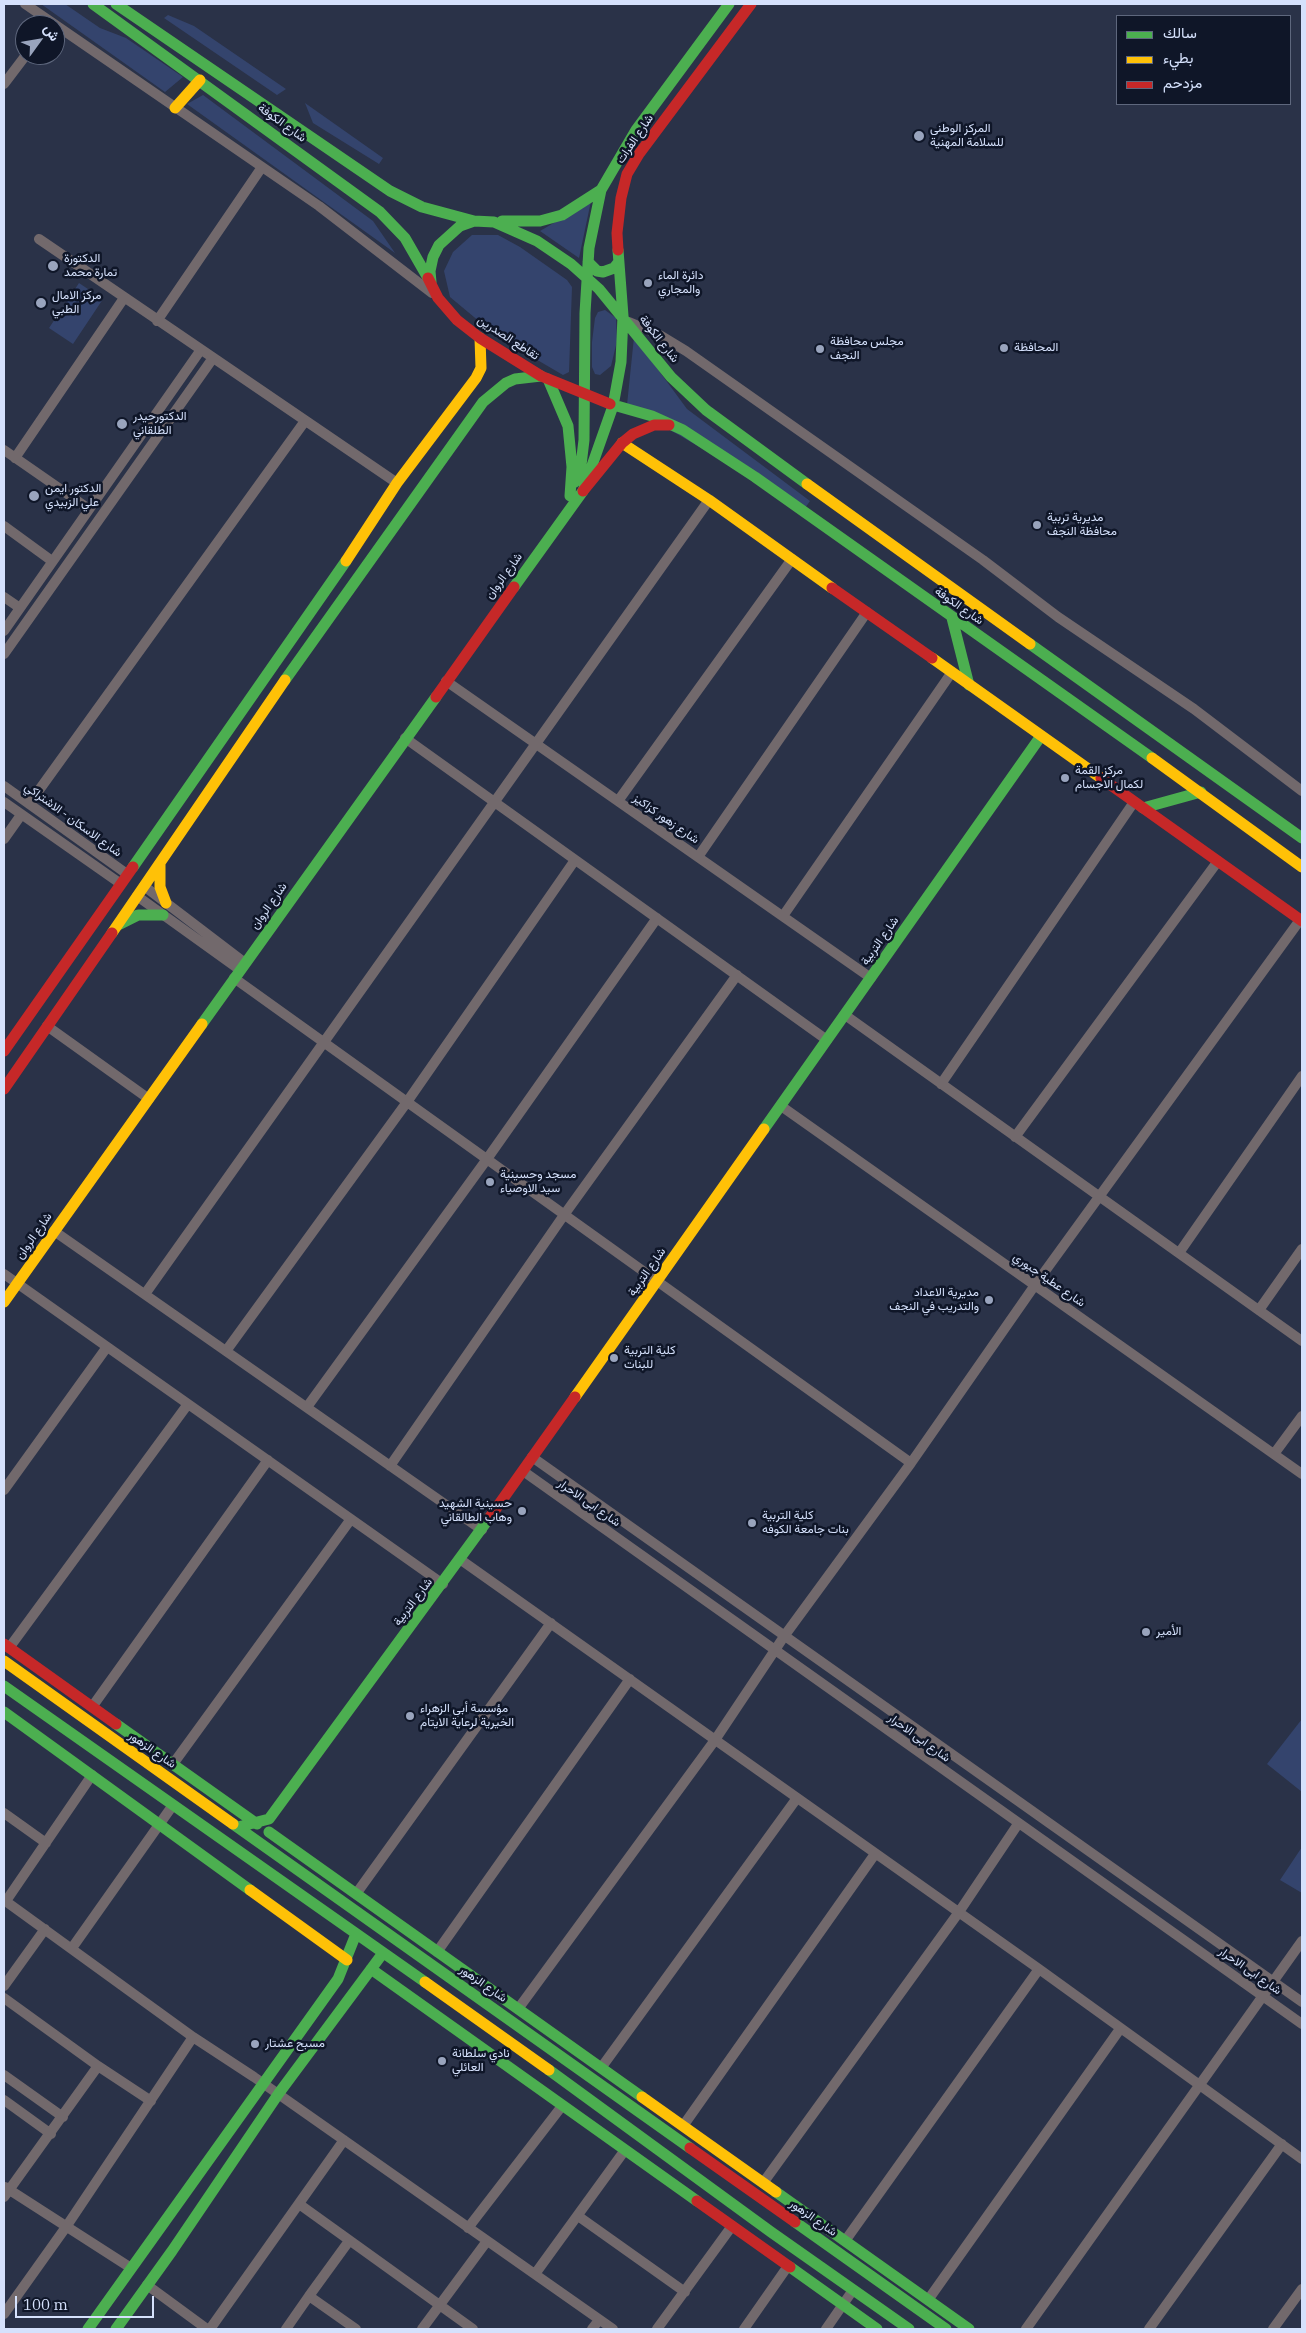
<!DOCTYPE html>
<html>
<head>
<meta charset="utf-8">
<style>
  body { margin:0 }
  #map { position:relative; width:1306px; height:2333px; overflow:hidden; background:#2a3248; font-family:"IBM Plex Serif",Vazirmatn,serif }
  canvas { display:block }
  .frame { position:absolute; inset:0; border:5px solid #d5e1fc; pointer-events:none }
  .legend { position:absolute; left:1116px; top:15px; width:175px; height:90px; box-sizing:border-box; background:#0f1628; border:1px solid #5e677d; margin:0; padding:6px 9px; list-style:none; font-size:15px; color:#d5e1fc }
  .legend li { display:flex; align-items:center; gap:10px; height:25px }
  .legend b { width:25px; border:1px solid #5e677d }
  .north { position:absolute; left:15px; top:15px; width:50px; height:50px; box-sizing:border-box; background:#0f1628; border:1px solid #5e677d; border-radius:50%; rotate:58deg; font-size:14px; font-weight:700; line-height:20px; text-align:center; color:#d5e1fc }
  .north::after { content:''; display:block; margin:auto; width:18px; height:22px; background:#99a4bd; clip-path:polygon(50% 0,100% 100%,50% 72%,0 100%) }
  .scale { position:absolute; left:15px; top:2296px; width:139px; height:22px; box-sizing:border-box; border:2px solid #d5e1fc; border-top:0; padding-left:6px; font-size:15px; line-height:18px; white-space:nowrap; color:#d5e1fc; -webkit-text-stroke:4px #0f1628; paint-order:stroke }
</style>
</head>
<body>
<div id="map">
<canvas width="1306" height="2333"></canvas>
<div class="frame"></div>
<ul class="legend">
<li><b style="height:6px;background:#4caf50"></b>سالك</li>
<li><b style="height:6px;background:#ffc107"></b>بطيء</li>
<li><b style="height:6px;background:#c62828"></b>مزدحم</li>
</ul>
<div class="north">ش</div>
<div class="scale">100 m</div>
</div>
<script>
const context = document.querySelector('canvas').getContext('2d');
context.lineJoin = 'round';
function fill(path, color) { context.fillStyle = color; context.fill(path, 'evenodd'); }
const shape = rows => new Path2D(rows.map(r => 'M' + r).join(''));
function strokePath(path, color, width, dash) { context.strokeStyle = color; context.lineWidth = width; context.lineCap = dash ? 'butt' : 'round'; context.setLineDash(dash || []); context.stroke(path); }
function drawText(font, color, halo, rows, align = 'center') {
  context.font = font + ' "IBM Plex Serif",Vazirmatn,serif'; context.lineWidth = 5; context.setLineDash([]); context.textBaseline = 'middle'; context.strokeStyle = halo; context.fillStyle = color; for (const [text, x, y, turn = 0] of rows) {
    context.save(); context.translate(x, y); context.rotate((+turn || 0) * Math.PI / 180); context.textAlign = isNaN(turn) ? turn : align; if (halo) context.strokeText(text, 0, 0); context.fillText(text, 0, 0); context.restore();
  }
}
fill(shape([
  [41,4,65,4,100,28,126,38,183,77,165,92],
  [168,15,194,26,286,89,277,95,164,18],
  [203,95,373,221,395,253,187,104],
  [305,103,383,158,379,164,313,123],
  [591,201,579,258,540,231],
  [472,235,498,235,520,247,567,280,572,287,569,372,563,375,498,337,450,297,444,271,453,252],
  [79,283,103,299,73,344,49,328],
  [605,310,616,318,617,341,611,366,600,375,595,374,592,367,592,342,595,318,598,312],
  [634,337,687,409,810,501,805,508,627,405],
  [1302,1719,1302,1792,1267,1764],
  [1302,1847,1302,1893,1280,1880]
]), '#34446d');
strokePath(shape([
  [25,4,319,206,432,293],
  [4,84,26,55],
  [39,239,397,483],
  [157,321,262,167],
  [629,322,658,334,686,351,983,560,1058,617,1194,709,1302,791],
  [4,450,89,509],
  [15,458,124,298],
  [4,526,52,561],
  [4,597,20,608],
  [4,631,200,351],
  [4,654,213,358],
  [446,681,871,978],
  [405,738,827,1040],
  [4,786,127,874],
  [618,801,792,559],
  [4,802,121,884],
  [29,804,305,421],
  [4,839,21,815],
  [698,857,867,612],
  [144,886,245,963],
  [137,896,240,970],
  [783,916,952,672],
  [234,978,911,1463],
  [845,1015,1302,1341],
  [47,1026,149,1099],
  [941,1084,1134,802],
  [781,1106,1302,1474],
  [1015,1137,1218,861],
  [54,1231,482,1530],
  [1179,1253,1302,1076],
  [4,1274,443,1584],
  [145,1294,709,500],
  [1259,1310,1302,1249],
  [226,1351,407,1102,575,860],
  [307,1407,487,1159,657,918],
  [1274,1454,1302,1416],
  [532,1457,1302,2002],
  [390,1466,564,1215,737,975],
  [523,1471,1302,2024],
  [4,1490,107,1347],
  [461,1560,1039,1969,1302,2159],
  [9,1648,188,1404],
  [92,1707,268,1460],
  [173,1764,351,1519],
  [4,1813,46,1843],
  [356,1894,551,1623],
  [4,1900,193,2037,254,2077,613,2329],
  [6,1901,92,1775],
  [72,1948,173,1805],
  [437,1952,630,1679],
  [4,1986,45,1929],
  [4,1998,98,2066,151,2101],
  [518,2009,715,1740,785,1635,911,1463,1035,1285,1300,920],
  [601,2068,797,1798],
  [4,2075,63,2117],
  [4,2100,51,2134],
  [683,2126,875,1854],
  [763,2183,959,1912,1018,1824],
  [5,2187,131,2268],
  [4,2197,98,2066],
  [299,2204,473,2329],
  [578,2216,685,2292],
  [468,2228,562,2106],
  [349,2241,309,2296,356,2329],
  [845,2241,1039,1969],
  [535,2274,625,2150],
  [147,2285,207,2329],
  [928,2300,1120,2029],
  [4,2314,66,2227,193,2037],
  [210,2329,344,2140],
  [286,2329,309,2296],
  [422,2329,487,2241],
  [592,2329,599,2320],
  [657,2329,732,2226],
  [744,2329,788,2266],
  [826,2329,853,2290],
  [1026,2329,1302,1941],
  [1149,2329,1282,2144],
  [1273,2329,1302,2289]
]), '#72696c', 10);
strokePath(shape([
  [93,4,380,212,405,238,428,278],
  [116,4,390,191,422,207,474,221],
  [502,221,540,221,562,215,601,190],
  [588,262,597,271,603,272,614,268,618,263],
  [431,282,430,271,433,257,439,245,460,226,474,221,494,222,537,241,571,264,599,289,671,377,706,410,807,484],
  [548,379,568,426,572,467,570,496],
  [610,404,652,416,683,430,755,477,1152,758],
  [575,482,581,465,584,440,585,313,589,248,601,190,636,130,729,4],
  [514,587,583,491,613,406,621,362,623,316,618,250],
  [952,618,969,685],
  [1030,644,1302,838],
  [285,680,483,402,506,383,515,379,541,376],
  [1143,808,1201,792],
  [133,867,346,561],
  [120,924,138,915,163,915],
  [202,1024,436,697],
  [764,1129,1041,736],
  [4,1686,425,1982],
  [4,1712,250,1890],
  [116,1724,257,1824],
  [233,1824,690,2148],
  [238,1827,269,1819,490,1517],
  [269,1832,642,2097],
  [371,1969,697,2201],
  [549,2070,771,2232,909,2329],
  [776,2192,969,2329],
  [795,2222,946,2329],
  [790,2267,877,2329],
  [88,2329,338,1979,356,1934],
  [116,2329,172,2251,279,2093,383,1953]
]), '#4caf50', 11);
strokePath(shape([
  [175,108,200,80],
  [622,443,709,500,832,588],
  [807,484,1030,644],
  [346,561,397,483,476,378,481,368,480,338],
  [932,658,1101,778],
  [1152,758,1302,867],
  [160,863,160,887,166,903],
  [112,933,285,680],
  [4,1302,202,1024],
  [575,1397,764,1129],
  [4,1661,233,1824],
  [250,1890,347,1960],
  [425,1982,549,2070],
  [642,2097,776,2192]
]), '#ffc107', 11);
strokePath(shape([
  [618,250,617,233,621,198,627,174,639,154,751,4],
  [428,278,438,298,457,320,480,338,541,376,610,404],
  [583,491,622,443,633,434,654,425,669,425],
  [832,588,932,658],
  [436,697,514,587],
  [1101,778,1302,921],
  [4,1051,133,867],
  [4,1089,112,933],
  [490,1517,575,1397],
  [4,1644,116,1724],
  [690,2148,795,2222],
  [697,2201,790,2267]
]), '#c62828', 11);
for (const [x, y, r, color] of [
  [919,136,6,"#99a4bd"],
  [53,266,6,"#99a4bd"],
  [648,283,5,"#99a4bd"],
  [41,303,6,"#99a4bd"],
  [1004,348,5,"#99a4bd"],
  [820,349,5,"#99a4bd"],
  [122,424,6,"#99a4bd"],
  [34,496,6,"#99a4bd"],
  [1037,525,5,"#99a4bd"],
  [1065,778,5,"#99a4bd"],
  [490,1182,5,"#99a4bd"],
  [989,1300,5,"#99a4bd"],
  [614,1358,5,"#99a4bd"],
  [522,1511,5,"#99a4bd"],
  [752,1523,5,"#99a4bd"],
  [1146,1632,5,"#99a4bd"],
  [410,1716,5,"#99a4bd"],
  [255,2044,5,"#99a4bd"],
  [442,2061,5,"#99a4bd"]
]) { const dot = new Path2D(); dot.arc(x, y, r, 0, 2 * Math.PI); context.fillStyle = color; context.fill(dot); strokePath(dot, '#0f1628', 2); }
drawText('12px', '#d5e1fc', '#0f1628', [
  ["شارع الكوفة",282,123,36],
  ["شارع الفرات",635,139,-56],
  ["تقاطع الصدرين",508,338,33],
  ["شارع الكوفة",659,339,52],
  ["شارع الروان",504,576,-54],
  ["شارع الكوفة",959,606,35],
  ["شارع زهور كزاكيز",666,819,35],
  ["شارع الاسكان - الاشتراكي",73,820,36],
  ["شارع الروان",269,906,-55],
  ["شارع التربية",880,941,-55],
  ["شارع الروان",34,1236,-55],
  ["شارع التربية",647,1272,-55],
  ["شارع عطية جبوري",1049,1280,35],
  ["شارع ابی الاحرار",589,1503,35],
  ["شارع التربية",413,1602,-53],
  ["شارع ابی الاحرار",919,1738,36],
  ["شارع الزهور",152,1750,35],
  ["شارع ابی الاحرار",1250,1971,35],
  ["شارع الزهور",483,1984,35],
  ["شارع الزهور",813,2218,35]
]);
drawText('12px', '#d5e1fc', '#0f1628', [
  ["المركز الوطني",930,129],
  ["للسلامة المهنية",930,143],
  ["الدكتورة",64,259],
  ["تمارة محمد",64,273],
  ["دائرة الماء",658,276],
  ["والمجاري",658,290],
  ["مركز الامال",52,296],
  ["الطبي",52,310],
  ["مجلس محافظة",830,342],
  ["النجف",830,356],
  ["المحافظة",1014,348],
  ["الدكتورحيدر",133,417],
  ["الطلقاني",133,431],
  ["الدكتور ايمن",45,489],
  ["علي الزبيدي",45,503],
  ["مديرية تربية",1047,518],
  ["محافظة النجف",1047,532],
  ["مركز القمة",1075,771],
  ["لكمال الاجسام",1075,785],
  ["مسجد وحسينية",500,1175],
  ["سيد الاوصياء",500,1189],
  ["مديرية الاعداد",979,1293,"right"],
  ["والتدريب في النجف",979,1307,"right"],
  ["كلية التربية",624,1351],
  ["للبنات",624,1365],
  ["حسينية الشهيد",512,1504,"right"],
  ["وهاب الطالقاني",512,1518,"right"],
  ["كلية التربية",762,1516],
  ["بنات جامعة الكوفه",762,1530],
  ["الأمير",1156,1632],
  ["مؤسسة أبي الزهراء",420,1709],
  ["الخيرية لرعاية الايتام",420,1723],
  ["مسبح عشتار",265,2044],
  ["نادي سلطانة",452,2054],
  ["العائلي",452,2068]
], 'left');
</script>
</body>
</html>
